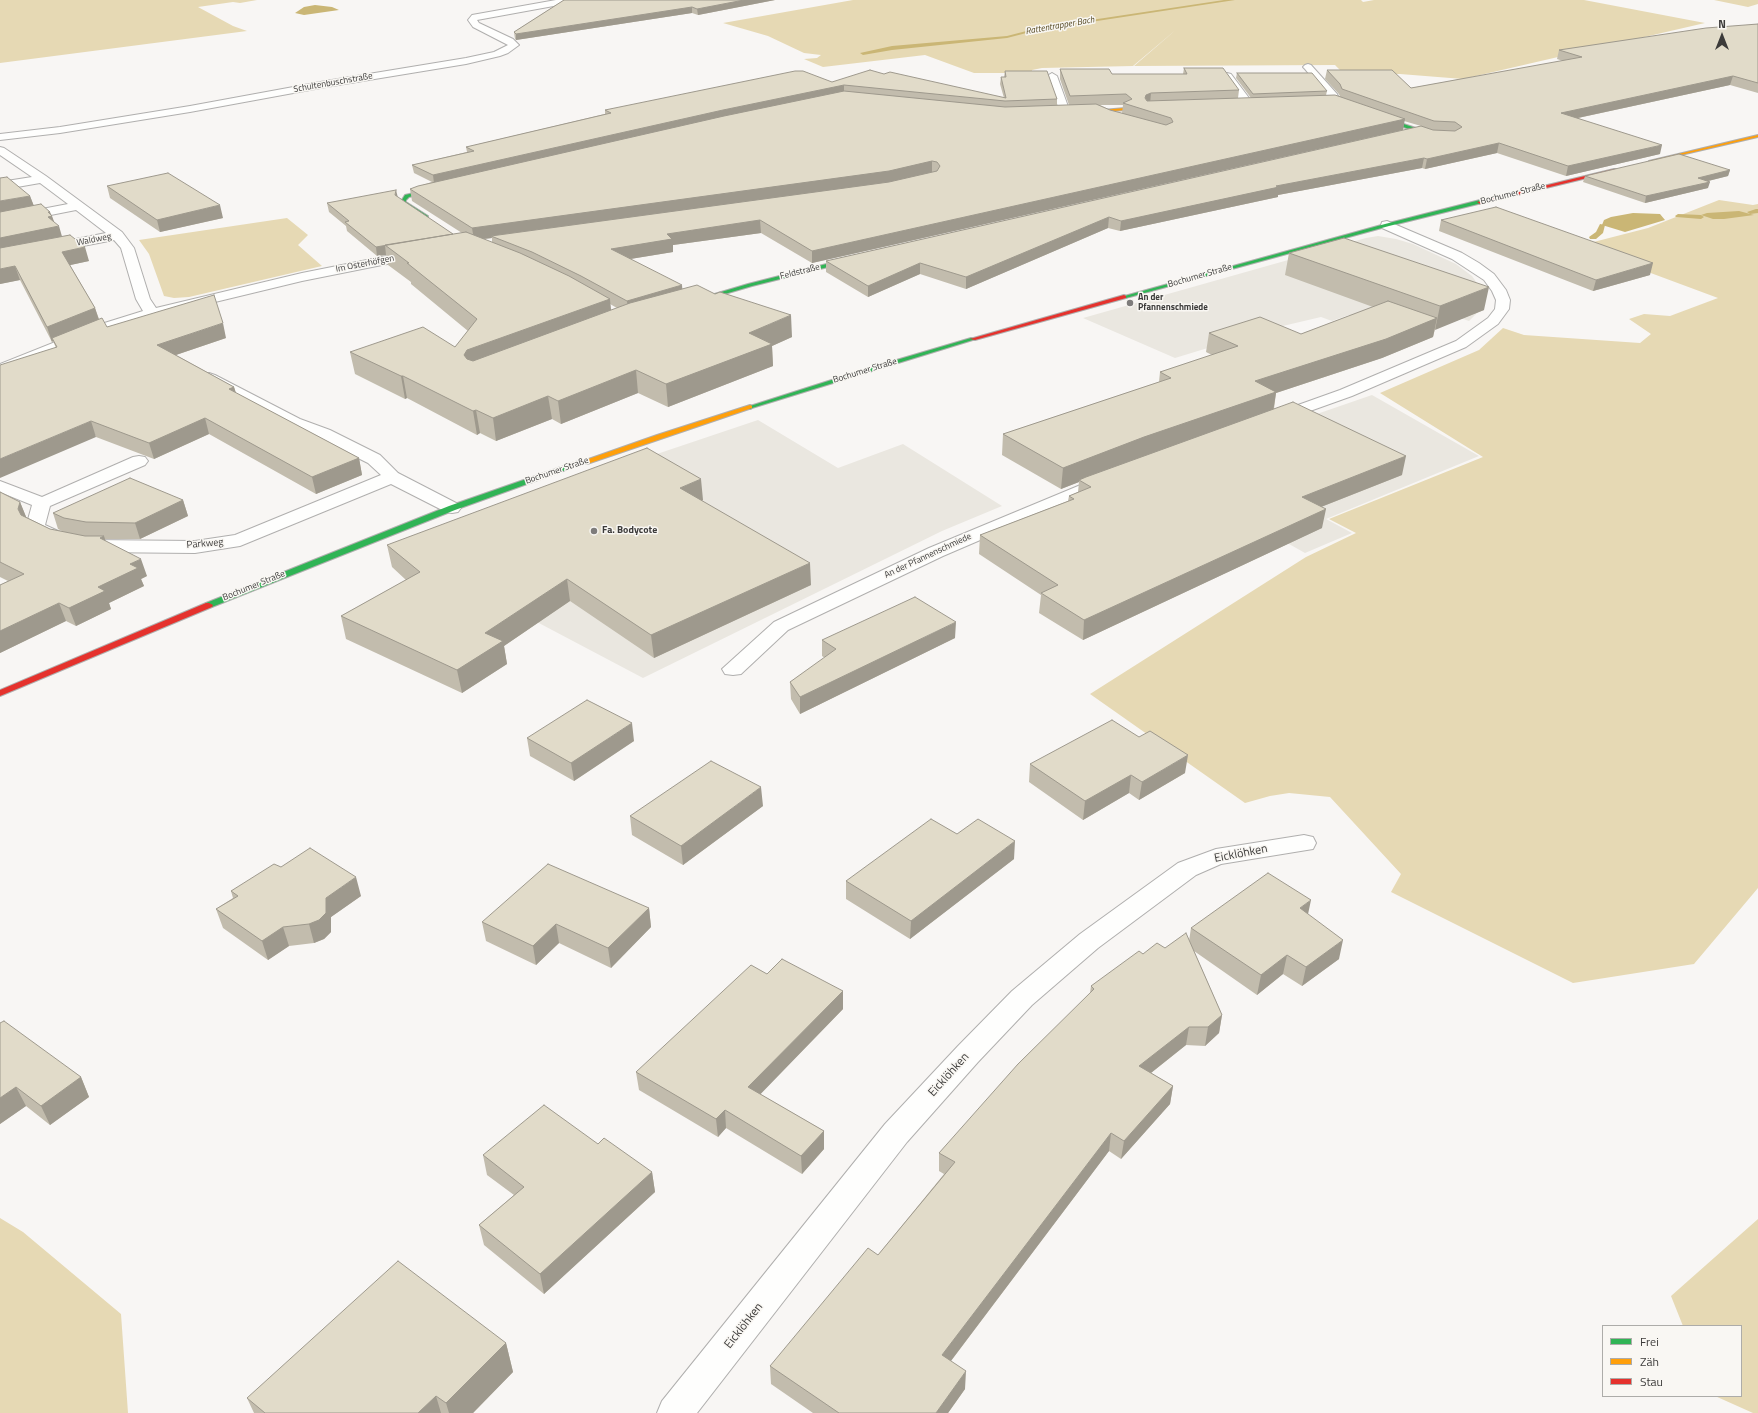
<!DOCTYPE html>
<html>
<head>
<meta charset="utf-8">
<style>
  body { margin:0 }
  #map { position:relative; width:1758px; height:1413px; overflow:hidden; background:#f8f6f4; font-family:"Titillium Web",sans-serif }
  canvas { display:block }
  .legend { position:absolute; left:1602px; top:1325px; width:140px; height:72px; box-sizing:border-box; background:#f9f7f3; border:1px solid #adaca9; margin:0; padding:5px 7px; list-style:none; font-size:12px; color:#3c3b3a }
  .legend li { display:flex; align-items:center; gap:8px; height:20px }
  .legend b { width:20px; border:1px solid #adaca9 }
  .north { position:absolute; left:1702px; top:16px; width:40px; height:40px; -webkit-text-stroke:3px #f9f7f3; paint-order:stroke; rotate:0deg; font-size:11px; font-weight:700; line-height:16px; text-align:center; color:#3c3b3a }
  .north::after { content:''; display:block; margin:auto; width:14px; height:18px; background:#3c3b3a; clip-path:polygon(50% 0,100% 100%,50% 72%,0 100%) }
</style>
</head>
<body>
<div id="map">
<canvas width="1758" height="1413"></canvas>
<ul class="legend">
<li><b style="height:5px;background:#30b455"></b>Frei</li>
<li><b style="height:5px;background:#ff9f0a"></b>Zäh</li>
<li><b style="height:5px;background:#e5322d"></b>Stau</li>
</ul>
<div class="north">N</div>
</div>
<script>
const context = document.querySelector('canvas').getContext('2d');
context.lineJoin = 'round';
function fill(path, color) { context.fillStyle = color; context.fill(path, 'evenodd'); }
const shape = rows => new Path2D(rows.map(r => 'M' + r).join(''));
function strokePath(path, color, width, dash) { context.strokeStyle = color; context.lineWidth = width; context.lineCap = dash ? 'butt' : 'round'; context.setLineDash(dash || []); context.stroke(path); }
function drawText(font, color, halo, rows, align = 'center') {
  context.font = font + ' "Titillium Web",sans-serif'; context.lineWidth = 3; context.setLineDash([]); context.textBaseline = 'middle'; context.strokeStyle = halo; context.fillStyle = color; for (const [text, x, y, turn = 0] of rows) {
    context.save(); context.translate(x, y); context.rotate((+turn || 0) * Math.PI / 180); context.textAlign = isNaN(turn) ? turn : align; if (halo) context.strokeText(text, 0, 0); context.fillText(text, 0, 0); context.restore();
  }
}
fill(shape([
  [1378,236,1396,239,1413,244,1456,264,1472,276,1484,293,1481,309,1469,321,1436,310,1369,322,1349,315,1332,321,1321,317,1270,329,1175,358,1083,318,1366,238],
  [1372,395,1479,456,1326,519,1352,533,1305,553,1257,526,1137,476],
  [758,420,838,468,903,444,1002,506,942,531,643,678,518,612,651,456]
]), '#eae7e0');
fill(shape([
  [0,0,257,0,240,3,233,2,198,7,233,26,247,31,0,63],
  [853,0,1361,0,1363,2,1374,0,1584,0,1705,23,1463,79,1400,74,1344,74,1335,65,1134,66,1178,28,1133,66,1042,68,1032,70,1032,73,974,73,925,55,823,67,804,59,817,58,821,55,804,53,768,36,723,23],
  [1714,0,1758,0,1758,4,1748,7],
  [1719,200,1753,205,1758,204,1758,888,1694,964,1573,983,1391,892,1401,874,1330,797,1289,793,1270,796,1245,803,1090,694,1306,557,1356,533,1329,519,1483,457,1380,393,1479,350,1503,328,1524,335,1640,343,1651,334,1629,319,1644,314,1670,316,1718,298,1578,246,1648,228],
  [287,218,308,235,298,245,322,266,189,297,174,298,164,296,149,254,139,240],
  [0,1218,23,1232,121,1314,128,1413,0,1413],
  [1758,1219,1758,1413,1753,1413,1715,1396,1741,1396,1741,1326,1683,1326,1671,1296]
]), '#e6d9b4');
fill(shape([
  [315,5,332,7,339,10,304,15,295,13,304,7],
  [1739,211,1754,215,1724,219,1713,219,1701,215,1707,213],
  [1633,213,1660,214,1665,220,1625,232,1602,225,1604,220,1611,217]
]), '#cab675');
fill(shape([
  [1224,0,1235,0,1038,30,1007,38,892,50,863,55,860,53,892,46,1007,36,1038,28,1224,0],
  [1756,209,1758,209,1758,213,1750,214,1747,212,1756,209],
  [1678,214,1701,215,1704,217,1701,219,1676,217,1675,216,1678,214],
  [1600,224,1605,225,1603,233,1596,239,1590,239,1589,237,1596,232,1600,224]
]), '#cab675');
const street = shape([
  [556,0,574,0,570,3,477,20,479,23,513,39,519,45,508,53,500,56,466,64,326,87,190,112,60,133,0,140,0,134,60,127,190,106,326,81,466,58,494,52,508,45,473,27,468,20,472,15,556,0],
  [1308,64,1311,65,1337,94,1340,101,1339,103,1331,103,1328,97,1305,69,1303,67,1305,65,1308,64],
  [1052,73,1057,76,1070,112,1069,114,1061,114,1060,112,1047,76,1052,73],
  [1227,73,1231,74,1252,102,1253,104,1252,106,1244,106,1222,76,1227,73],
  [0,147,4,148,46,176,122,232,134,248,150,299,156,308,302,273,417,250,422,251,424,254,422,257,302,281,157,316,108,331,0,375,0,364,98,325,143,311,136,299,121,248,114,240,0,262,0,254,106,233,76,210,0,225,0,217,68,204,40,183,0,190,0,182,32,177,0,155,0,147],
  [1387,221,1462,253,1479,263,1494,274,1506,290,1510,300,1509,309,1498,324,1466,347,1352,396,1282,421,1276,423,1270,421,1268,418,1270,415,1340,390,1456,341,1488,318,1495,309,1496,300,1492,291,1484,280,1452,259,1382,228,1381,225,1382,222,1387,221],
  [209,373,215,375,300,419,330,430,380,455,398,473,458,504,461,508,458,512,452,513,446,512,391,484,240,546,195,553,91,552,57,545,28,531,26,527,32,505,0,492,0,481,42,497,133,457,139,456,145,457,148,461,145,465,50,506,45,525,69,536,91,540,195,541,235,535,381,475,368,463,318,438,288,427,203,381,201,378,203,375,209,373],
  [1107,474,1113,475,1116,479,1113,483,943,556,788,630,741,674,733,675,725,674,722,669,774,622,929,548,1107,474],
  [1304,835,1313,837,1316,843,1313,849,1221,864,1196,875,1098,948,1032,1005,978,1062,907,1142,697,1413,657,1413,662,1401,885,1124,958,1046,1012,991,1080,934,1178,863,1216,849,1304,835]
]);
const fast = shape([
  [1376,115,1422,130,1422,131,1396,136,1396,134,1415,131,1374,117,1376,115],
  [440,187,442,188,442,189,409,197,406,200,406,202,428,216,428,218,424,218,400,203,405,195,440,187],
  [1480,200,1483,202,1482,203,1389,226,1126,298,1121,297,1385,224,1480,200],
  [854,257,856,258,856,260,752,286,694,303,691,301,748,284,854,257],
  [971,338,976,339,752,408,750,409,747,407,866,369,971,338],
  [581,460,587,460,588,462,455,510,212,607,209,607,205,605,206,603,449,506,581,460]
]);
const slow = shape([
  [1125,108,1127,110,1082,113,1080,112,1125,108],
  [1758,135,1758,137,1651,162,1649,161,1758,135],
  [750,405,752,406,752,408,587,464,581,464,580,462,657,435,750,405]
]);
const jam = shape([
  [1614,169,1616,169,1616,171,1480,204,1477,202,1614,169],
  [1124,295,1126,296,1126,298,975,340,970,339,1124,295],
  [206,603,209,603,213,605,212,607,0,696,0,690,206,603]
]);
strokePath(street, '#b0afae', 2);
strokePath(fast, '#b0afae', 2);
strokePath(slow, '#b0afae', 2);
strokePath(jam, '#b0afae', 2);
fill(street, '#fefefd');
fill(fast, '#30b455');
fill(slow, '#ff9f0a');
fill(jam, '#e5322d');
fill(shape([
  [564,0,775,0,698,15,692,13,516,40,515,39,514,32],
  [1758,24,1758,93,1730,85,1578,118,1660,154,1566,176,1497,153,1425,169,1422,168,1278,195,1278,197,1120,231,1108,228,966,289,920,274,868,297,826,272,826,261,1421,126,1404,121,1403,130,812,263,761,233,673,245,673,252,630,259,683,289,792,337,772,346,773,366,668,407,638,393,561,424,552,419,496,441,480,433,477,435,407,398,405,399,355,374,350,352,455,347,468,331,411,284,411,282,388,265,386,255,377,256,347,231,346,226,329,212,327,203,398,198,453,234,462,233,412,201,410,189,432,182,414,173,412,165,467,152,466,147,605,114,605,110,832,82,884,74,1004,98,1000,84,1001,77,1004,77,1005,71,1057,99,1057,105,1069,105,1060,79,1060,69,1112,74,1183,74,1184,68,1239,90,1238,98,1251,98,1236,78,1237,73,1327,91,1326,95,1340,96,1338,93,1325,79,1327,70,1411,88,1563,61,1557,59,1559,50],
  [1100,105,1123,105,1122,113,1110,110],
  [492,238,492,243,483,239],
  [610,304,617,308,611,310],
  [1730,170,1728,176,1708,181,1708,188,1645,203,1583,182,1585,176],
  [107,186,223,218,160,232,110,198],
  [30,196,34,206,51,215,54,222,62,237,89,261,70,265,95,308,99,319,107,327,226,338,176,355,234,387,236,393,359,458,362,475,316,494,209,434,154,459,96,437,56,348,53,341,52,342,20,280,0,284],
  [1441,220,1650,275,1593,291,1439,231],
  [1289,253,1484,310,1435,329,1433,337,1382,358,1276,393,1274,409,1402,475,1321,507,1322,528,1083,640,1039,613,1041,595,979,554,980,535,1068,501,1069,496,1078,492,1079,482,1061,489,1002,455,1003,434,1159,382,1160,372,1212,355,1206,352,1209,333,1301,334,1373,307,1285,275],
  [0,492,20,502,26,517,50,529,62,531,58,529,53,513,183,500,188,516,140,539,105,539,105,541,147,576,141,579,144,586,109,603,111,609,76,626,66,621,0,653,0,585,8,581,0,577],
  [703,500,702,501,811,585,654,658,570,601,504,646,507,664,462,693,346,639,341,616,406,580,392,567,387,545],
  [955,638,800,714,791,699,790,682,825,658,822,656,822,640],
  [527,738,634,741,574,781,530,756],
  [1030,764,1185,773,1139,800,1129,793,1083,820,1029,782],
  [763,806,683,865,632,835,630,816],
  [957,834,1014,859,910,939,846,899,846,881],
  [281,867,361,896,331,917,331,932,324,939,314,943,289,946,268,960,223,928,216,909,233,898,231,891],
  [649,908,651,927,611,968,559,943,536,965,486,941,482,922],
  [1308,914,1339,959,1302,986,1283,974,1257,995,1194,951,1222,1015,1219,1033,1205,1046,1186,1045,1151,1073,1173,1086,1170,1104,1121,1159,1109,1151,951,1361,965,1389,948,1413,813,1413,771,1384,770,1366,878,1255,944,1174,939,1171,939,1153,1090,993,1091,986,1143,954,1165,948,1189,941,1191,928],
  [767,974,843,991,843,1009,760,1094,824,1131,824,1149,802,1174,726,1128,718,1137,639,1090,636,1072],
  [0,1023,81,1077,89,1097,50,1125,26,1106,0,1124],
  [598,1144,652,1172,655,1192,544,1294,484,1245,479,1225,514,1195,487,1175,483,1155],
  [506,1343,513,1372,473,1413,254,1413,247,1398]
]), '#c2bcad');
fill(shape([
  [744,0,775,0,698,15,697,9],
  [692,7,692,13,516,40,516,34],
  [1733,76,1730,85,1559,122,1561,113],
  [844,85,844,93,434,183,433,175,723,110],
  [1151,93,1150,104,1145,98,1146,95],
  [1405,119,1403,130,812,263,812,251],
  [1499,143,1497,153,1425,169,1427,159],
  [1662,145,1660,154,1566,176,1568,166],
  [1424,158,1422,168,1278,195,1278,197,1120,231,1121,221,1276,186],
  [932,161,932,173,889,183,491,236,492,238,474,240,472,228],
  [1730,170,1728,176,1696,184,1698,178],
  [1710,182,1708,188,1645,203,1646,196],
  [396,190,398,198,395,195],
  [30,196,35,209,0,215,0,201],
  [220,205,223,218,160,232,157,220],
  [48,212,50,212,52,216,56,227,59,226,63,240,0,252,0,238,48,217],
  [1109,217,1108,228,966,289,966,277],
  [760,220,761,233,673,245,673,252,612,262,611,249,667,234],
  [385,245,386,255,377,256,376,247],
  [85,247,89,261,66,266,62,252],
  [920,263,920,274,868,297,868,286],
  [1653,263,1650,275,1593,291,1596,280],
  [15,266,20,280,0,284,0,269],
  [682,285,683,298,628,314,627,301],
  [1489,287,1484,310,1435,330,1440,306],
  [610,299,612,321,468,378,464,355,467,350],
  [95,308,100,323,52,338,53,341,52,342,47,327],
  [791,315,792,337,772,346,773,366,668,407,666,384,749,333],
  [1437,318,1433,337,1382,358,1276,393,1273,412,1079,480,1079,482,1061,489,1063,468,1255,381],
  [223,323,226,338,161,360,157,345],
  [636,370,638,393,561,424,558,401],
  [401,376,403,376,407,398,405,399],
  [234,387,239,403,229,389],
  [548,396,552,419,496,441,493,418],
  [476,410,480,433,477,435,473,411],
  [205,418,209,434,154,459,149,443],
  [91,421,96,437,0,478,0,459],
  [1406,456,1402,475,1298,516,1302,497],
  [359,458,362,475,316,494,312,477],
  [701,479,703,500,682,509,680,488],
  [183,500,188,516,140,539,135,523],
  [20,502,27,519,25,527,18,509],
  [1326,509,1322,528,1083,640,1084,620],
  [104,536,110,554,100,538],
  [141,559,147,576,141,579,144,586,109,603,111,609,76,626,69,608,130,564],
  [810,563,811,585,654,658,651,635],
  [567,579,570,601,504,646,507,664,462,693,457,670,485,633],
  [59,603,66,621,0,653,0,631],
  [956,622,955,638,800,714,800,697],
  [632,723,634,741,574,781,571,763],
  [1188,755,1185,773,1139,800,1142,782],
  [1131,775,1129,793,1083,820,1085,801],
  [761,787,763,806,683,865,681,846],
  [1015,841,1014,859,910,939,911,921],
  [356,877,361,896,331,917,331,932,324,939,314,943,309,924,326,898],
  [1311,900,1307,919,1300,908],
  [649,908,651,927,611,968,608,948],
  [556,924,559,943,536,965,533,946],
  [283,927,289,946,268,960,262,941],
  [1343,940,1339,959,1302,986,1306,967],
  [1287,955,1283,974,1257,995,1261,975],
  [843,991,843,1009,750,1105,748,1087],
  [1222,1015,1219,1033,1205,1046,1208,1027],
  [1189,1027,1186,1045,1137,1084,1139,1066],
  [81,1077,89,1097,50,1125,41,1106],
  [1173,1086,1170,1104,1121,1159,1124,1141],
  [16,1087,26,1106,0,1124,0,1098],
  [725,1110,726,1128,718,1137,716,1119],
  [824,1131,824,1149,802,1174,801,1156],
  [1111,1133,1109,1151,941,1374,942,1355],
  [652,1172,655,1192,544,1294,540,1274],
  [506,1343,513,1372,473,1413,449,1413,446,1403],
  [966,1371,965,1389,948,1413,936,1413],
  [436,1396,441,1413,418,1413]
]), '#9e998d');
const building = shape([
  [564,0,744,0,697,9,692,7,516,34,514,32,564,0],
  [1758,24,1758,83,1733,76,1561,113,1662,145,1568,166,1499,143,1427,159,1424,158,1276,186,1279,187,1121,221,1109,217,966,277,920,263,868,286,826,261,1421,126,1433,130,1455,131,1462,127,1455,122,1434,121,1342,89,1340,84,1327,70,1392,70,1411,88,1582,57,1559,50,1706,28,1758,24],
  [1184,68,1223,68,1239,90,1151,93,1146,95,1145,98,1147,101,1335,95,1405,119,812,251,760,220,667,234,672,239,611,249,682,285,627,301,581,276,532,252,491,236,889,182,937,171,940,166,937,162,932,161,889,171,472,228,410,189,418,186,724,116,844,91,1005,107,1096,104,1110,110,1166,125,1173,122,1171,118,1123,103,1132,99,1126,94,1070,96,1060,69,1109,69,1112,74,1187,74,1184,68],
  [870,70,884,74,890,72,1006,98,1001,77,1006,77,1005,71,1047,71,1057,99,1005,101,844,85,723,110,433,175,412,165,474,151,466,147,611,113,605,110,795,71,803,71,832,82,870,70],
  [1237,73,1312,73,1327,91,1253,94,1237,73],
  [1679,154,1730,170,1698,178,1710,182,1646,196,1585,176,1679,154],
  [168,173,220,205,157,220,107,186,168,173],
  [7,177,30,196,0,201,0,178,7,177],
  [396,190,395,195,453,234,376,247,345,222,349,221,327,203,396,190],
  [41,204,50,212,48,212,52,216,48,217,59,226,0,238,0,212,41,204],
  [1496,207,1653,263,1596,280,1441,220,1496,207],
  [466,232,520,253,569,276,610,299,467,350,464,355,467,359,473,361,630,303,697,285,715,294,720,292,791,315,749,333,772,344,666,384,636,370,558,401,548,396,493,418,476,410,473,411,403,376,401,376,350,352,423,327,455,347,477,319,407,263,409,263,385,245,466,232],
  [70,235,85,247,62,252,95,308,47,327,15,266,0,269,0,248,70,235],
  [1344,238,1489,287,1440,306,1289,253,1344,238],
  [214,295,223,323,157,345,234,387,229,389,359,458,312,477,205,418,149,443,91,421,0,459,0,365,57,347,52,338,102,318,107,327,214,295],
  [1388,301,1437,318,1386,339,1255,381,1276,392,1144,437,1063,468,1003,434,1171,378,1160,372,1238,346,1209,333,1260,317,1301,334,1388,301],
  [1293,402,1406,456,1302,497,1326,509,1084,620,1041,593,1058,585,980,535,1074,499,1069,496,1091,487,1079,480,1086,477,1293,402],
  [647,448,701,479,680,488,810,563,651,635,567,579,485,633,503,641,457,670,341,616,420,572,387,545,647,448],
  [130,478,183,500,135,523,86,522,64,518,53,513,130,478],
  [0,492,20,502,18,509,21,515,50,529,85,536,104,536,100,538,141,559,130,564,138,568,98,587,105,591,69,608,59,603,0,631,0,585,24,574,0,562,0,492],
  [915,597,956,622,800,697,790,682,836,649,822,640,915,597],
  [587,700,632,723,571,763,527,738,587,700],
  [1112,720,1139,737,1150,731,1188,755,1142,782,1131,775,1085,801,1030,764,1112,720],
  [711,761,761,787,681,846,630,816,711,761],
  [931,819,957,834,978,819,1015,841,911,921,846,881,931,819],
  [310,848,356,877,326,898,326,913,319,920,309,924,283,927,262,941,216,909,238,896,231,891,274,864,281,867,310,848],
  [548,864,649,908,608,948,556,924,533,946,482,922,548,864],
  [1268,873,1311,900,1300,908,1343,940,1306,967,1287,955,1261,975,1191,928,1268,873],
  [1186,933,1222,1015,1208,1027,1189,1027,1139,1066,1173,1086,1124,1141,1111,1133,942,1355,966,1371,936,1413,839,1413,770,1366,868,1248,878,1255,955,1162,939,1153,1018,1064,1094,989,1091,986,1139,951,1143,954,1157,943,1165,948,1186,933],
  [782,959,843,991,748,1087,824,1131,801,1156,725,1110,716,1119,636,1072,751,965,767,974,782,959],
  [4,1021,81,1077,41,1106,16,1087,0,1098,0,1023,4,1021],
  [544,1105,598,1144,604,1138,652,1172,540,1274,479,1225,524,1187,483,1155,544,1105],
  [398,1261,506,1343,446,1403,436,1396,418,1413,265,1413,247,1398,398,1261]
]);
fill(building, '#e1dbc9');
strokePath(building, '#9e998d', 1);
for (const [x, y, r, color] of [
  [1130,303,4,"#7e7c7b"],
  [594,531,4,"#7e7c7b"]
]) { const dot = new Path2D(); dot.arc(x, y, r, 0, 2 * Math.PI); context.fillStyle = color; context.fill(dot); strokePath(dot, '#f9f7f3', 1.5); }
drawText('italic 9px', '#554923', '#f9f7f3', [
  ["Rattentrapper Bach",1060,26,-10]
]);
drawText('9px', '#3c3b3a', '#f9f7f3', [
  ["Schultenbuschstraße",333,83,-10],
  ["Bochumer Straße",1513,194,-14],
  ["Waldweg",94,240,-11],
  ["Im Osterhöfgen",365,264,-11],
  ["Feldstraße",800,272,-14],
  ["Bochumer Straße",1200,276,-16],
  ["Bochumer Straße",865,371,-17],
  ["Bochumer Straße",557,471,-19],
  ["An der Pfannenschmiede",928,556,-25],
  ["Bochumer Straße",254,586,-22]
]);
drawText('bold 9px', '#3c3b3a', '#f9f7f3', [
  ["An der",1138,298],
  ["Pfannenschmiede",1138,308]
], 'left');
drawText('bold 10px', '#3c3b3a', '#f9f7f3', [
  ["Fa. Bodycote",602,531]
], 'left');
drawText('10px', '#3c3b3a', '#f9f7f3', [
  ["Parkweg",205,544,-5]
]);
drawText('12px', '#3c3b3a', '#f9f7f3', [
  ["Eicklöhken",1241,854,-11],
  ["Eicklöhken",949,1075,-48],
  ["Eicklöhken",744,1326,-52]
]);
</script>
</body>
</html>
